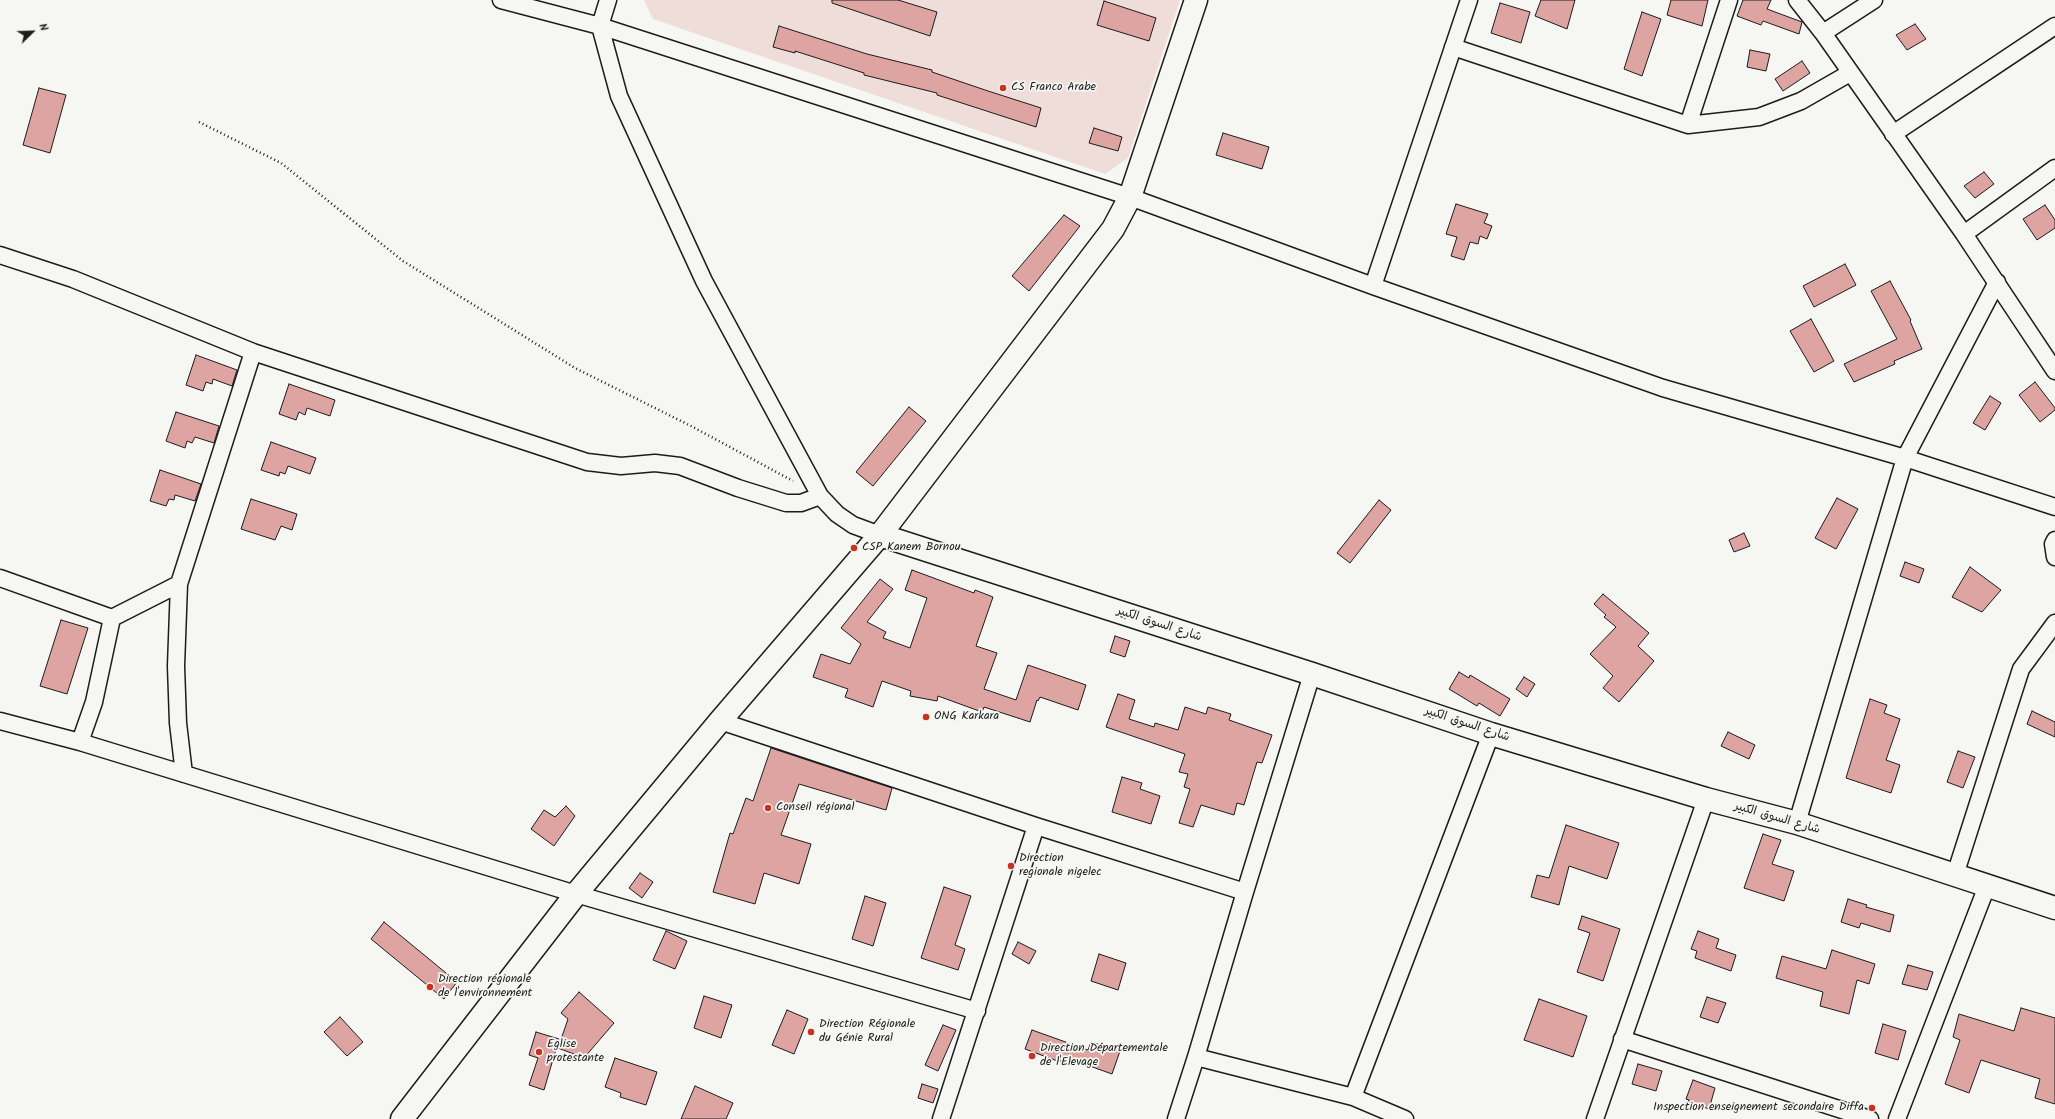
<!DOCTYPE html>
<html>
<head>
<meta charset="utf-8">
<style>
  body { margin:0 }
  #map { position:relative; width:2055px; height:1119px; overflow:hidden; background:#f6f6f2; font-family:Kalam,sans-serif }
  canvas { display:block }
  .north { position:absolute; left:12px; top:12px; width:40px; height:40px; -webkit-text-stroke:3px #f6f6f2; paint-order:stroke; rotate:67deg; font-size:11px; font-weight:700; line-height:16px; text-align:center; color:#1c1c1c }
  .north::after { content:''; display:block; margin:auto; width:14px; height:18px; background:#1c1c1c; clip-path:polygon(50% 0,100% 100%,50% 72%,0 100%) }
</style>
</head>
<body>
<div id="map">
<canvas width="2055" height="1119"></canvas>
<div class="north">N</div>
</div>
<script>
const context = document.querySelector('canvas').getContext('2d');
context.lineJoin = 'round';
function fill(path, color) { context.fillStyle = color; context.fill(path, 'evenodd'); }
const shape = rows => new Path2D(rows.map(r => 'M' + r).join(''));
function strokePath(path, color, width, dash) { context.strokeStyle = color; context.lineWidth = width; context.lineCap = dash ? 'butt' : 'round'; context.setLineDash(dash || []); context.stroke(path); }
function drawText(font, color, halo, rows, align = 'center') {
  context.font = font + ' Kalam,"Playpen Sans Arabic",sans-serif'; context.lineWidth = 3.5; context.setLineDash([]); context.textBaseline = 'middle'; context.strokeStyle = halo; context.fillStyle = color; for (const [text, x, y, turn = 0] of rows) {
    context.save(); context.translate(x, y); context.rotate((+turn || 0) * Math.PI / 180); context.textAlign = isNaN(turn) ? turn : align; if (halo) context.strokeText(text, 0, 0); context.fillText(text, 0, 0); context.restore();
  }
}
fill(shape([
  [644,0,1180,0,1128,158,1105,174,653,19]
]), '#efddda');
const building = shape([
  [832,0,898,0,937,12,930,36,832,3,832,0],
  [1541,0,1575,0,1567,29,1535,16,1541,0],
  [1671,0,1708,0,1702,26,1667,15,1671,0],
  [1743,0,1771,0,1767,9,1802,22,1799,34,1763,21,1761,25,1737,16,1743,0],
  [1104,1,1156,18,1149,41,1097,25,1104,1],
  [1500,3,1530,12,1521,43,1491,33,1500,3],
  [1642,12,1661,19,1642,76,1624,69,1642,12],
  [1915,24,1926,39,1907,50,1896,35,1915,24],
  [779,26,867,54,932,70,932,72,988,91,1041,108,1036,127,937,95,937,93,864,75,864,73,795,51,795,53,773,47,779,26],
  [1750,50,1770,54,1766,71,1747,67,1750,50],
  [1802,61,1810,73,1783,91,1775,79,1802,61],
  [39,88,66,95,50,153,23,145,39,88],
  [1094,128,1122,137,1118,151,1089,143,1094,128],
  [1223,133,1269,147,1262,169,1216,155,1223,133],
  [1984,172,1994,184,1975,198,1964,186,1984,172],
  [1456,204,1488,214,1484,223,1492,226,1487,239,1480,236,1478,244,1470,242,1464,260,1451,256,1457,237,1446,234,1456,204],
  [2045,205,2055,220,2055,228,2037,240,2023,219,2045,205],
  [1064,215,1080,226,1029,291,1012,276,1064,215],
  [1845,264,1856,285,1814,307,1803,286,1845,264],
  [1890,281,1911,320,1910,321,1922,349,1894,361,1895,364,1854,382,1844,364,1897,339,1871,291,1890,281],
  [1811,319,1834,361,1814,372,1790,331,1811,319],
  [196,355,237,370,232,386,213,379,212,384,206,382,203,391,186,385,196,355],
  [2035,382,2055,408,2055,410,2040,422,2019,395,2035,382],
  [289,384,335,400,330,416,307,408,305,415,299,412,296,420,279,414,289,384],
  [1990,396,2001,403,1985,430,1973,423,1990,396],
  [909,407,926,421,873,486,856,472,909,407],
  [176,412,219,426,214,443,195,437,192,443,187,441,185,448,166,441,176,412],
  [271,442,316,458,310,474,288,466,285,474,280,472,279,476,261,470,271,442],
  [160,470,201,484,195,501,175,495,174,500,169,499,166,506,150,501,160,470],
  [1837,498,1858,509,1836,549,1815,538,1837,498],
  [251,499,297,514,292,530,281,526,275,540,241,529,251,499],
  [1379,500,1391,510,1350,563,1337,553,1379,500],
  [1744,533,1750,546,1734,552,1729,540,1744,533],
  [1905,562,1924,569,1919,583,1900,576,1905,562],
  [1970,567,2001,590,1982,612,1952,597,1970,567],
  [912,570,974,593,975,590,993,597,976,646,997,653,984,689,1016,700,1028,665,1086,685,1078,710,1040,697,1038,701,1037,700,1030,722,984,707,982,712,938,696,937,701,910,696,911,691,882,681,873,707,845,697,848,689,813,677,821,654,850,664,861,644,841,628,880,579,893,589,867,622,886,632,883,638,910,648,927,598,905,590,912,570],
  [1603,594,1649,633,1638,646,1654,661,1619,702,1603,688,1613,676,1590,654,1616,627,1604,617,1606,615,1594,604,1603,594],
  [61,620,88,628,67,694,40,686,61,620],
  [1115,636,1130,641,1125,657,1110,652,1115,636],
  [1459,672,1469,678,1470,675,1510,699,1500,716,1479,703,1477,706,1449,689,1459,672],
  [1524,677,1535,684,1527,697,1516,689,1524,677],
  [1118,694,1135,700,1129,719,1154,727,1155,723,1178,730,1185,707,1206,714,1208,707,1231,714,1229,720,1272,735,1262,763,1257,762,1244,805,1237,803,1234,815,1201,805,1193,827,1179,823,1190,789,1184,787,1188,774,1179,772,1185,754,1106,727,1118,694],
  [1870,699,1887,705,1884,713,1900,719,1886,760,1900,765,1891,793,1846,778,1870,699],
  [2032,711,2055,722,2055,737,2027,724,2032,711],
  [1728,732,1755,745,1749,759,1721,746,1728,732],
  [771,748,892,788,886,810,799,784,781,835,811,844,799,884,764,873,755,904,713,892,730,833,733,834,746,798,753,801,771,748],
  [1958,751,1975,757,1963,788,1947,782,1958,751],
  [1122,777,1142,783,1140,789,1160,796,1151,824,1112,812,1122,777],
  [566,806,575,816,554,846,531,829,544,810,555,817,566,806],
  [1566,825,1619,843,1607,879,1569,866,1559,905,1531,897,1537,875,1549,878,1566,825],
  [1763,834,1781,840,1772,864,1794,871,1784,901,1744,888,1763,834],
  [640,873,653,882,642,898,629,888,640,873],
  [944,887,971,896,955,945,965,949,958,970,921,958,944,887],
  [865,896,886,903,873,946,852,939,865,896],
  [1848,899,1867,905,1866,907,1894,915,1890,932,1861,923,1859,928,1841,922,1848,899],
  [1582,916,1620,929,1603,981,1577,972,1590,933,1578,929,1582,916],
  [384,922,457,982,444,999,371,939,384,922],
  [666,931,687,941,675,969,653,960,666,931],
  [1698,931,1719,939,1716,948,1736,955,1731,971,1695,958,1697,951,1691,949,1698,931],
  [1018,942,1036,951,1029,964,1012,954,1018,942],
  [1832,950,1875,964,1869,984,1857,980,1849,1014,1820,1006,1823,992,1776,978,1782,956,1826,969,1832,950],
  [1099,954,1126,963,1118,990,1091,981,1099,954],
  [1908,965,1933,972,1927,990,1902,984,1908,965],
  [579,992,614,1023,584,1058,558,1048,568,1019,561,1013,579,992],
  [704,996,732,1005,721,1038,694,1028,704,996],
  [1707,997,1726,1003,1718,1023,1700,1017,1707,997],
  [1539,999,1587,1016,1573,1057,1524,1040,1539,999],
  [2021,1008,2055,1018,2055,1104,2035,1098,2040,1079,1981,1060,1969,1093,1945,1084,1960,1040,1953,1037,1959,1014,2014,1031,2021,1008],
  [787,1010,808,1019,794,1054,772,1045,787,1010],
  [340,1017,363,1042,347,1056,324,1032,340,1017],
  [1883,1024,1906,1031,1898,1060,1875,1053,1883,1024],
  [943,1025,956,1030,938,1071,925,1065,943,1025],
  [1032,1030,1088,1050,1091,1042,1120,1051,1112,1074,1062,1056,1060,1062,1025,1049,1032,1030],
  [536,1032,559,1039,544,1090,529,1085,538,1058,529,1055,536,1032],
  [615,1058,657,1072,646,1105,620,1097,621,1093,605,1087,615,1058],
  [1638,1064,1662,1071,1656,1091,1632,1084,1638,1064],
  [1693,1080,1715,1088,1709,1109,1688,1102,1689,1100,1686,1099,1693,1080],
  [922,1084,938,1089,933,1103,918,1098,922,1084],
  [695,1086,733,1103,726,1119,681,1119,695,1086]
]);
fill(building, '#dea4a2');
strokePath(building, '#1c1c1c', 1);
const street = shape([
  [501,0,600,26,1130,197,1373,286,1663,388,1905,458,2055,507],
  [608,0,600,26,619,96,704,281,820,496,837,514,853,525,880,535],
  [1797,0,1823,33,1964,234,2055,371],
  [1823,33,1874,0],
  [1453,47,1688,125,1759,117,1801,101,1850,73],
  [1688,125,1729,0],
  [1893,134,2055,26],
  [1964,234,2055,168],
  [0,255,73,279,253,352,587,462,621,466,655,463,680,466,738,488,786,503,801,503,820,496],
  [1373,286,1469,0],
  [2055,540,2053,544,2055,557],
  [0,578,112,618,94,702,80,742],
  [179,584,253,352],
  [112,618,179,584,176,666,178,723,184,774],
  [0,721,80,742,576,894,977,1011],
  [720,721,1036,826,1245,892],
  [1797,823,1905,458,1997,282],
  [1955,875,2021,669,2055,623],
  [1622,1039,1870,1119],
  [1196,1057,1353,1097,1405,1119],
  [1353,1097,1491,734],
  [941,1119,1036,826],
  [1176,1119,1196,1057,1245,892,1312,674],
  [1595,1119,1706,799],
  [1897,1119,1987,886]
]);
const secondary = shape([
  [880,535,1312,674,1491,734,1706,799,1797,823,2055,908],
  [402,1119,576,894,720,721,880,535,1113,229,1130,197,1196,0]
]);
strokePath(street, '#1c1c1c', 19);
strokePath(secondary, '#1c1c1c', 25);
strokePath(shape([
  [199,122,281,163,403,261,575,368,691,426,793,481]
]), '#1c1c1c', 2.5, [1, 3]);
strokePath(street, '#f6f6f2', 16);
strokePath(secondary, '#f6f6f2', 22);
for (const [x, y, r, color] of [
  [1003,88,4,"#c8321e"],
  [854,548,4,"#c8321e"],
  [926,717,4,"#c8321e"],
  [768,808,4,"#c8321e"],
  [1011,866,4,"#c8321e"],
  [430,987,4,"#c8321e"],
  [811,1032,4,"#c8321e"],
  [539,1052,4,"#c8321e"],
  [1032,1056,4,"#c8321e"],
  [1872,1108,4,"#c8321e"]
]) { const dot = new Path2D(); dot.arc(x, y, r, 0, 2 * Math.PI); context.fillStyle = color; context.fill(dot); strokePath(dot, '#f6f6f2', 1.5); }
drawText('12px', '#1c1c1c', '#f6f6f2', [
  ["CS Franco Arabe",1011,88],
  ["CSP Kanem Bornou",862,548],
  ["ONG Karkara",934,717],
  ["Conseil régional",776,808],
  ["Direction",1019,859],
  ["regionale nigelec",1019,873],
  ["Direction régionale",438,980],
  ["de l'environnement",438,994],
  ["Direction Régionale",819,1025],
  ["du Génie Rural",819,1039],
  ["Eglise",547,1045],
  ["protestante",547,1059],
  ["Direction Départementale",1040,1049],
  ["de l'Elevage",1040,1063],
  ["Inspection enseignement secondaire Diffa",1864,1108,"right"]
], 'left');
drawText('12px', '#1c1c1c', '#f6f6f2', [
  ["شارع السوق الكبير",1159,625,18],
  ["شارع السوق الكبير",1467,725,18],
  ["شارع السوق الكبير",1777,819,16]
]);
</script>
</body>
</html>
